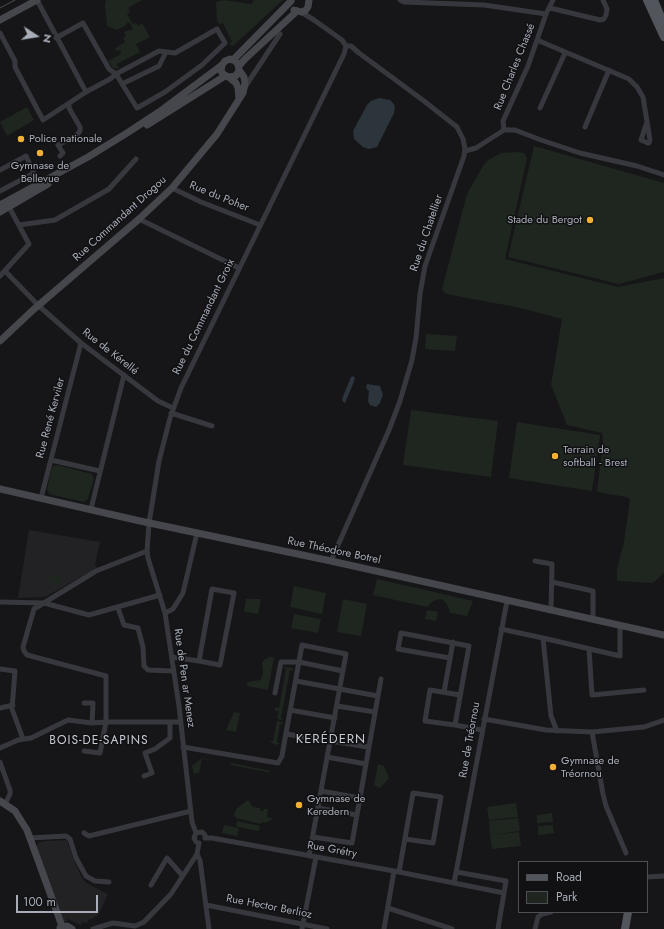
<!DOCTYPE html>
<html>
<head>
<meta charset="utf-8">
<style>
  body { margin:0 }
  #map { position:relative; width:664px; height:929px; overflow:hidden; background:#161618; font-family:Jost,sans-serif }
  canvas { display:block }
  .legend { position:absolute; left:518px; top:861px; width:130px; height:52px; box-sizing:border-box; background:#111113; border:1px solid #4d4f55; margin:0; padding:5px 7px; list-style:none; font-size:12px; color:#a8adb8 }
  .legend li { display:flex; align-items:center; gap:8px; height:20px }
  .legend b { width:20px; border:1px solid #4d4f55 }
  .north { position:absolute; left:16px; top:16px; width:40px; height:40px; -webkit-text-stroke:3px #111113; paint-order:stroke; rotate:102deg; font-size:11px; font-weight:700; line-height:16px; text-align:center; color:#a8adb8 }
  .north::after { content:''; display:block; margin:auto; width:14px; height:18px; background:#a8adb8; clip-path:polygon(50% 0,100% 100%,50% 72%,0 100%) }
  .scale { position:absolute; left:16px; top:895px; width:82px; height:18px; box-sizing:border-box; border:2px solid #a8adb8; border-top:0; padding-left:5px; font-size:12px; line-height:14px; white-space:nowrap; color:#a8adb8; -webkit-text-stroke:3px #111113; paint-order:stroke }
</style>
</head>
<body>
<div id="map">
<canvas width="664" height="929"></canvas>
<ul class="legend">
<li><b style="height:5px;background:#53555c"></b>Road</li>
<li><b style="height:11px;background:#1e261f"></b>Park</li>
</ul>
<div class="north">N</div>
<div class="scale">100 m</div>
</div>
<script>
const context = document.querySelector('canvas').getContext('2d');
context.lineJoin = 'round';
function fill(path, color) { context.fillStyle = color; context.fill(path, 'evenodd'); }
const shape = rows => new Path2D(rows.map(r => 'M' + r).join(''));
function strokePath(path, color, width, dash) { context.strokeStyle = color; context.lineWidth = width; context.lineCap = dash ? 'butt' : 'round'; context.setLineDash(dash || []); context.stroke(path); }
function drawText(font, color, halo, rows, align = 'center') {
  context.font = font + ' Jost,sans-serif'; context.lineWidth = 3; context.setLineDash([]); context.textBaseline = 'middle'; context.strokeStyle = halo; context.fillStyle = color; for (const [text, x, y, turn = 0] of rows) {
    context.save(); context.translate(x, y); context.rotate((+turn || 0) * Math.PI / 180); context.textAlign = isNaN(turn) ? turn : align; if (halo) context.strokeText(text, 0, 0); context.fillText(text, 0, 0); context.restore();
  }
}
fill(shape([
  [29,530,100,542,95,564,97,568,45,597,18,598],
  [67,840,74,861,82,878,86,883,108,894,99,914,90,920,89,919,87,923,83,922,81,925,68,919,66,922,62,920,36,846,38,843,45,841]
]), '#222225');
fill(shape([
  [106,0,142,0,128,8,130,12,127,14,133,24,136,23,138,26,142,23,150,37,136,44,140,52,117,64,119,68,116,69,112,67,108,61,121,54,120,50,116,51,115,48,125,42,123,38,126,36,124,32,133,29,129,22,126,24,126,25,117,30,107,26,105,5],
  [224,0,252,4,253,0,283,0,233,46,229,44,232,42,223,23,220,25,217,21,216,2],
  [27,107,34,120,7,136,0,122],
  [534,146,664,183,664,272,619,284,508,257],
  [516,152,524,153,527,158,505,259,618,287,664,278,664,573,653,583,617,581,617,569,624,542,630,499,626,497,597,492,603,441,602,433,567,425,551,385,562,319,516,307,451,295,445,293,442,289,467,194,483,166,488,160,501,153],
  [426,334,457,336,455,351,425,349],
  [411,410,498,421,491,477,403,465],
  [517,422,600,435,592,491,509,478],
  [57,465,92,474,94,479,88,499,84,502,49,494,47,489,52,467],
  [49,575,62,578,61,584,48,582],
  [377,579,443,594,473,601,467,616,450,613,448,606,443,600,440,599,433,601,427,607,373,595],
  [294,586,326,593,322,614,290,607],
  [246,599,261,599,258,614,244,612],
  [343,599,367,604,361,636,337,632],
  [427,610,438,612,436,621,425,619],
  [294,614,321,619,318,633,291,628],
  [269,657,274,657,268,690,247,686,246,684,249,682,260,680,262,678,263,673,262,663,265,659],
  [284,667,292,668,294,671,290,670,281,718,283,719,282,720,277,719,279,711,275,711,275,707,279,708,286,669,283,668],
  [234,712,240,713,236,732,226,730],
  [277,721,282,722,283,724,280,724,277,742,280,743,276,745,272,743,270,741,273,741],
  [202,758,220,761,202,759,199,773,194,774,192,766],
  [231,763,271,771,270,772,267,772,231,765],
  [378,764,384,766,389,778,380,788,374,785],
  [248,800,253,807,261,808,260,811,263,811,264,809,268,809,267,817,272,818,271,820,265,823,261,822,261,824,236,818,234,815,236,809],
  [516,803,518,817,489,820,487,807],
  [552,813,553,822,537,823,537,815],
  [518,818,520,831,490,835,489,821],
  [237,821,260,826,259,830,258,831,238,827,236,825],
  [224,825,239,828,237,836,222,833],
  [553,825,554,833,538,835,538,826],
  [519,832,521,846,492,849,490,835]
]), '#1e261f');
fill(shape([
  [379,98,390,100,393,103,395,107,394,113,377,147,369,149,363,147,354,139,353,131,367,105,371,101],
  [353,376,355,378,353,384,345,403,343,402,342,399,351,377],
  [367,384,380,386,383,395,380,403,376,407,370,405,368,401,369,391,366,388]
]), '#2c353c');
strokePath(shape([
  [37,0,86,92],
  [400,0,404,2,484,5,546,14],
  [550,8,600,20,604,19,606,15,607,9,603,0],
  [301,12,314,20,342,40,346,46],
  [0,33,15,61,15,67,43,120,86,92,110,79,116,74,159,51,175,53,217,29,225,43,202,65,165,92,137,108,116,74,109,69,83,23,56,38],
  [537,40,629,79,637,87,643,97,650,140,649,143,648,143,641,140,647,122],
  [122,84,159,66,166,52],
  [245,87,280,34],
  [540,108,565,53],
  [585,127,609,70],
  [504,130,515,130,541,140,580,153,637,166,664,175],
  [465,151,476,148,504,130,503,121,528,66,546,14,553,0],
  [60,156,63,153,58,145,77,135,80,131,80,127,69,108,69,103],
  [0,170,26,156,34,173,0,191],
  [172,188,201,202,260,225],
  [139,219,239,268],
  [19,225,55,220,109,189,136,159],
  [5,271,39,306,81,343,158,401,173,408],
  [0,276,29,244,9,207],
  [171,413,212,426],
  [51,460,100,471],
  [41,498,81,343],
  [91,509,124,375],
  [147,551,96,571,34,609,23,647,24,651,27,655,106,676,106,722,180,722],
  [331,561,389,430,400,401,412,360,416,338,420,294,425,266,464,156,465,149,463,139,457,127,424,101,359,53,351,46,346,46],
  [535,561,552,564,551,610],
  [552,582,593,591,593,619],
  [0,602,44,603,89,615,160,595],
  [118,608,124,625,138,628,143,647,144,666,148,670,173,671],
  [165,613,173,609,183,593,197,533],
  [501,629,543,638,551,716,557,731],
  [543,638,620,656,620,625],
  [589,649,592,695,644,690],
  [172,657,199,661,212,589,234,593,220,665,199,661],
  [450,658,398,649,401,633,469,646,455,725,482,730],
  [0,669,15,671,12,709,23,739],
  [296,681,378,696,352,843,313,837],
  [444,692,453,642],
  [275,693,281,662,299,662,343,671],
  [378,696,381,679],
  [84,703,93,703,92,723],
  [337,706,375,712],
  [0,708,13,705],
  [290,710,335,718],
  [484,719,546,730,592,732,644,727,664,720],
  [455,725,425,721,430,690,460,695],
  [592,732,603,794,606,806,626,853],
  [286,734,368,747],
  [183,747,278,763,282,756,283,750,302,645,346,654,309,856],
  [0,748,18,740,31,738,68,720,92,723,106,722,100,753,84,751],
  [327,757,366,764],
  [0,762,10,790,10,794,5,804],
  [144,776,152,773,145,753,155,749,170,738,170,722],
  [321,791,360,798],
  [318,808,357,815],
  [84,833,89,836,191,811],
  [196,833,192,822,179,706,165,613,148,558,147,551,149,523,159,461,170,418,181,388,344,54,346,46],
  [196,833,194,838,196,842,199,843],
  [196,833,202,832,205,835,205,838],
  [30,838,66,836,70,839,76,858,86,876,95,881,109,882],
  [205,838,212,838,394,871,504,893],
  [197,854,200,860,209,929],
  [399,872,413,793,441,797,433,843,405,839],
  [457,872,506,881,498,929],
  [647,877,664,876],
  [454,883,507,601],
  [151,885,167,858,182,875],
  [206,905,327,929],
  [388,908,452,929],
  [93,929,113,923,135,926,144,922,171,894,197,854,199,843],
  [302,929,316,857],
  [384,929,394,871],
  [535,929,538,917,542,914,551,912]
]), '#37383d', 5);
strokePath(shape([
  [294,10,301,12,305,11,308,7,309,0],
  [0,20,37,0],
  [233,60,291,1],
  [239,66,245,59,297,11],
  [230,78,236,83,238,88,239,99],
  [147,125,225,76],
  [0,205,88,157,127,133,159,112,222,65,225,61,230,59,235,61,238,64,239,70,236,76,228,77,223,74,221,71,222,65],
  [0,212,48,184],
  [0,341,33,310,139,219,172,188,217,134,243,93,245,83,244,77,239,70],
  [0,489,140,521,331,561,664,635],
  [0,801,15,811,27,830,62,926],
  [60,928,67,926,72,929]
]), '#45474d', 7);
strokePath(shape([
  [647,0,664,37],
  [654,0,664,24],
  [625,929,628,912]
]), '#53555c', 8);
strokePath(shape([
  [0,8,15,0]
]), '#4a4c52', 1);
for (const [x, y, r, color] of [
  [21,139,4,"#f2b134"],
  [40,153,4,"#f2b134"],
  [590,220,4,"#f2b134"],
  [555,456,4,"#f2b134"],
  [553,767,4,"#f2b134"],
  [299,805,4,"#f2b134"]
]) { const dot = new Path2D(); dot.arc(x, y, r, 0, 2 * Math.PI); context.fillStyle = color; context.fill(dot); strokePath(dot, '#111113', 1.5); }
drawText('11px', '#a8adb8', '#111113', [
  ["Rue Charles Chassé",515,67,-68],
  ["Rue du Poher",219,197,22],
  ["Rue Commandant Drogou",120,219,-42],
  ["Rue du Chatellier",427,233,-71],
  ["Rue du Commandant Groix",204,317,-64],
  ["Rue de Kérellé",110,352,38],
  ["Rue René Kerviler",51,418,-75],
  ["Rue Théodore Botrel",334,551,12],
  ["Rue de Pen ar Menez",184,678,82],
  ["Rue de Tréornou",470,740,-80],
  ["Rue Grétry",332,850,10],
  ["Rue Hector Berlioz",269,907,11]
]);
drawText('11px', '#a8adb8', '#111113', [
  ["Police nationale",29,139],
  ["Gymnase de",40,166,"center"],
  ["Bellevue",40,179,"center"],
  ["Stade du Bergot",582,220,"right"],
  ["Terrain de",563,450],
  ["softball - Brest",563,463],
  ["Gymnase de",561,761],
  ["Tréornou",561,774],
  ["Gymnase de",307,799],
  ["Keredern",307,812]
], 'left');
context.letterSpacing = '1px';
drawText('12px', '#c9ccd4', '#111113', [
  ["BOIS-DE-SAPINS",99,741]
]);
context.letterSpacing = '0px';
context.letterSpacing = '1px';
drawText('13px', '#c9ccd4', '#111113', [
  ["KERÉDERN",331,740]
]);
context.letterSpacing = '0px';
</script>
</body>
</html>
